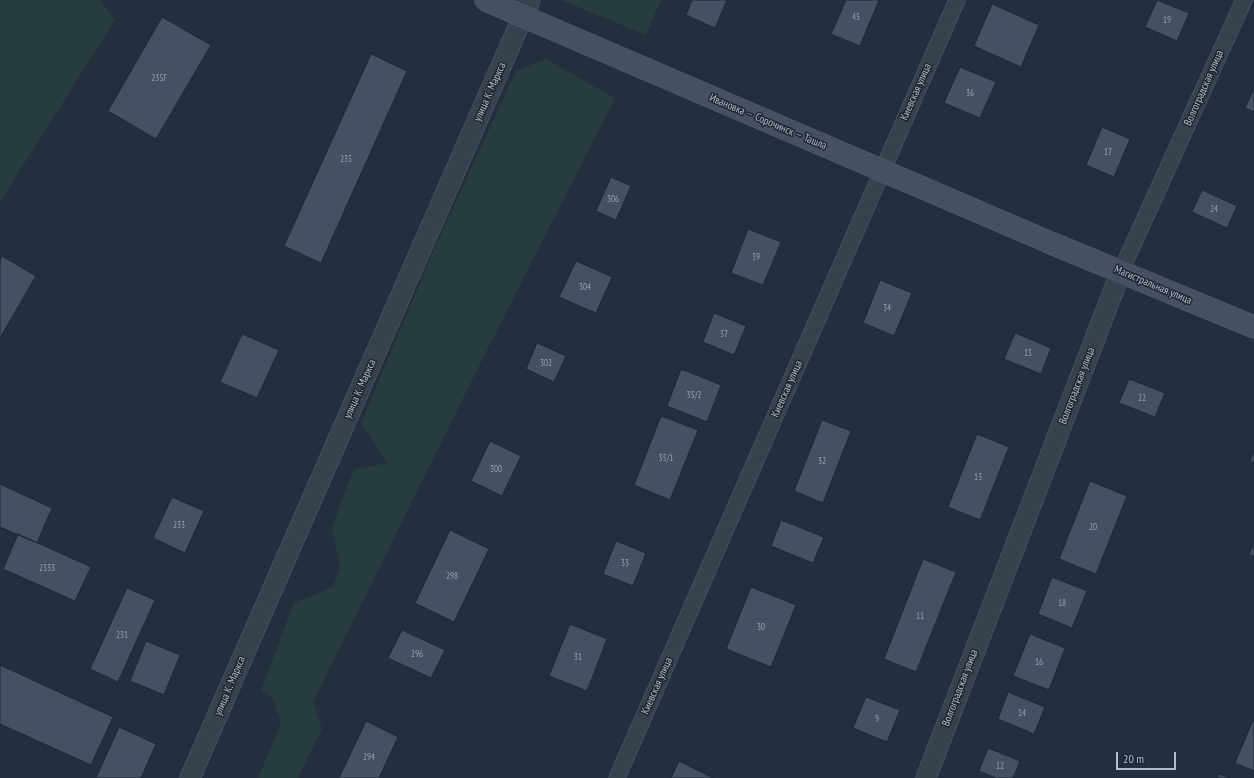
<!DOCTYPE html>
<html>
<head>
<meta charset="utf-8">
<style>
  body { margin:0 }
  #map { position:relative; width:1254px; height:778px; overflow:hidden; background:#242f3e; font-family:"PT Sans Narrow",sans-serif }
  canvas { display:block }
  .scale { position:absolute; left:1116px; top:752px; width:60px; height:18px; box-sizing:border-box; border:2px solid #b4bcc9; border-top:0; padding-left:5px; font-size:12px; line-height:14px; white-space:nowrap; color:#b4bcc9; -webkit-text-stroke:3px #1d2633; paint-order:stroke }
</style>
</head>
<body>
<div id="map">
<canvas width="1254" height="778"></canvas>
<div class="scale">20 m</div>
</div>
<script>
const context = document.querySelector('canvas').getContext('2d');
context.lineJoin = 'round';
function fill(path, color) { context.fillStyle = color; context.fill(path, 'evenodd'); }
const shape = rows => new Path2D(rows.map(r => 'M' + r).join(''));
function strokePath(path, color, width, dash) { context.strokeStyle = color; context.lineWidth = width; context.lineCap = dash ? 'butt' : 'round'; context.setLineDash(dash || []); context.stroke(path); }
function drawText(font, color, halo, rows, align = 'center') {
  context.font = font + ' "PT Sans Narrow",sans-serif'; context.lineWidth = 3; context.setLineDash([]); context.textBaseline = 'middle'; context.strokeStyle = halo; context.fillStyle = color; for (const [text, x, y, turn = 0] of rows) {
    context.save(); context.translate(x, y); context.rotate((+turn || 0) * Math.PI / 180); context.textAlign = isNaN(turn) ? turn : align; if (halo) context.strokeText(text, 0, 0); context.fillText(text, 0, 0); context.restore();
  }
}
fill(shape([
  [0,0,100,0,115,20,0,202],
  [561,0,661,0,646,35],
  [546,59,615,98,480,364,313,702,322,729,298,778,258,778,281,723,274,700,261,690,294,603,333,587,340,567,332,527,354,469,388,463,361,423,436,245,516,71]
]), '#263c3f');
const building = shape([
  [692,0,727,0,715,28,686,15,692,0],
  [846,0,879,0,860,46,831,34,846,0],
  [1157,0,1189,13,1177,41,1145,27,1157,0],
  [992,4,1039,25,1021,67,974,46,992,4],
  [162,17,211,45,156,139,108,111,162,17],
  [371,54,407,71,321,263,284,246,371,54],
  [960,67,996,82,980,118,944,103,960,67],
  [1254,88,1254,112,1245,108,1254,88],
  [1102,127,1130,139,1114,177,1086,165,1102,127],
  [611,177,631,186,616,220,596,211,611,177],
  [1202,190,1237,206,1227,228,1192,212,1202,190],
  [748,229,781,242,763,285,731,273,748,229],
  [2,256,36,276,0,338,0,261,2,256],
  [576,261,612,277,596,313,559,297,576,261],
  [880,280,912,293,894,336,863,323,880,280],
  [714,313,746,326,734,355,703,342,714,313],
  [1015,333,1051,348,1041,374,1004,359,1015,333],
  [242,334,279,350,257,398,220,382,242,334],
  [537,343,566,356,554,382,526,369,537,343],
  [681,369,721,385,707,422,667,406,681,369],
  [1129,379,1165,393,1155,417,1119,403,1129,379],
  [661,416,698,430,670,500,634,485,661,416],
  [822,420,851,431,823,503,794,491,822,420],
  [977,434,1009,447,980,520,948,507,977,434],
  [490,441,521,456,502,496,471,481,490,441],
  [1254,450,1254,463,1250,461,1254,450],
  [1090,481,1127,496,1096,574,1059,559,1090,481],
  [0,484,52,508,37,543,0,527,0,484],
  [172,497,204,511,185,553,153,538,172,497],
  [781,520,824,537,813,563,771,546,781,520],
  [450,530,489,549,454,622,415,603,450,530],
  [18,534,91,567,75,601,3,569,18,534],
  [616,541,646,553,633,586,603,574,616,541],
  [1254,543,1254,557,1249,554,1254,543],
  [923,559,956,572,916,672,884,659,923,559],
  [1052,577,1087,591,1072,628,1038,614,1052,577],
  [751,587,796,605,771,667,726,649,751,587],
  [127,588,155,600,118,682,90,669,127,588],
  [570,624,607,639,587,691,549,676,570,624],
  [402,630,445,650,431,678,388,658,402,630],
  [1030,634,1065,648,1049,690,1013,676,1030,634],
  [146,641,180,655,164,695,130,681,146,641],
  [0,665,113,717,91,765,0,724,0,665],
  [1008,692,1045,707,1034,734,998,719,1008,692],
  [866,697,900,710,887,742,853,728,866,697],
  [1253,720,1254,720,1254,771,1235,763,1253,720],
  [366,721,398,737,379,778,339,778,366,721],
  [119,727,156,744,141,778,96,778,119,727],
  [988,748,1020,761,1013,778,996,778,979,771,988,748],
  [679,761,713,778,671,778,679,761],
  [1219,774,1230,778,1217,778,1219,774]
]);
fill(building, '#455162');
strokePath(building, '#1f2835', 1);
const minor = shape([
  [1121,271,1244,0],
  [617,778,957,0]
]);
const tertiary = shape([
  [190,778,530,0],
  [926,778,1121,271]
]);
const secondary = shape([
  [1051,243,1254,327]
]);
strokePath(minor, '#565f6c', 17);
strokePath(tertiary, '#565f6c', 21);
strokePath(secondary, '#565f6c', 23);
strokePath(minor, '#38414e', 16);
strokePath(tertiary, '#38414e', 20);
strokePath(secondary, '#465061', 22);
const secondaryBridge = shape([
  [485,0,1051,243]
]);
strokePath(secondaryBridge, '#565f6c', 23, []);
strokePath(secondaryBridge, '#465061', 22);
drawText('9px', '#98a1af', null, [
  ["45",856,17],
  ["19",1167,20],
  ["235Г",159,78],
  ["36",970,93],
  ["17",1108,152],
  ["235",346,159],
  ["306",613,199],
  ["24",1214,209],
  ["39",756,257],
  ["304",585,287],
  ["34",887,308],
  ["37",724,334],
  ["15",1028,353],
  ["302",546,363],
  ["35/2",694,395],
  ["22",1142,398],
  ["35/1",666,458],
  ["32",822,461],
  ["300",496,469],
  ["13",978,477],
  ["233",179,525],
  ["20",1093,527],
  ["33",625,563],
  ["233З",47,568],
  ["298",452,576],
  ["18",1062,603],
  ["11",920,616],
  ["30",761,627],
  ["231",122,635],
  ["296",417,654],
  ["31",578,657],
  ["16",1039,662],
  ["14",1022,713],
  ["9",877,719],
  ["294",369,757],
  ["12",1000,766]
]);
drawText('11px', '#b4bcc9', '#1d2633', [
  ["Волгоградская улица",1204,88,-66],
  ["улица К. Маркса",490,92,-66],
  ["Киевская улица",916,92,-66],
  ["Ивановка — Сорочинск — Ташла",768,122,23],
  ["Магистральная улица",1153,285,23],
  ["Волгоградская улица",1077,386,-69],
  ["улица К. Маркса",360,389,-66],
  ["Киевская улица",787,389,-66],
  ["улица К. Маркса",230,686,-67],
  ["Киевская улица",657,686,-66],
  ["Волгоградская улица",960,688,-69]
]);
</script>
</body>
</html>
